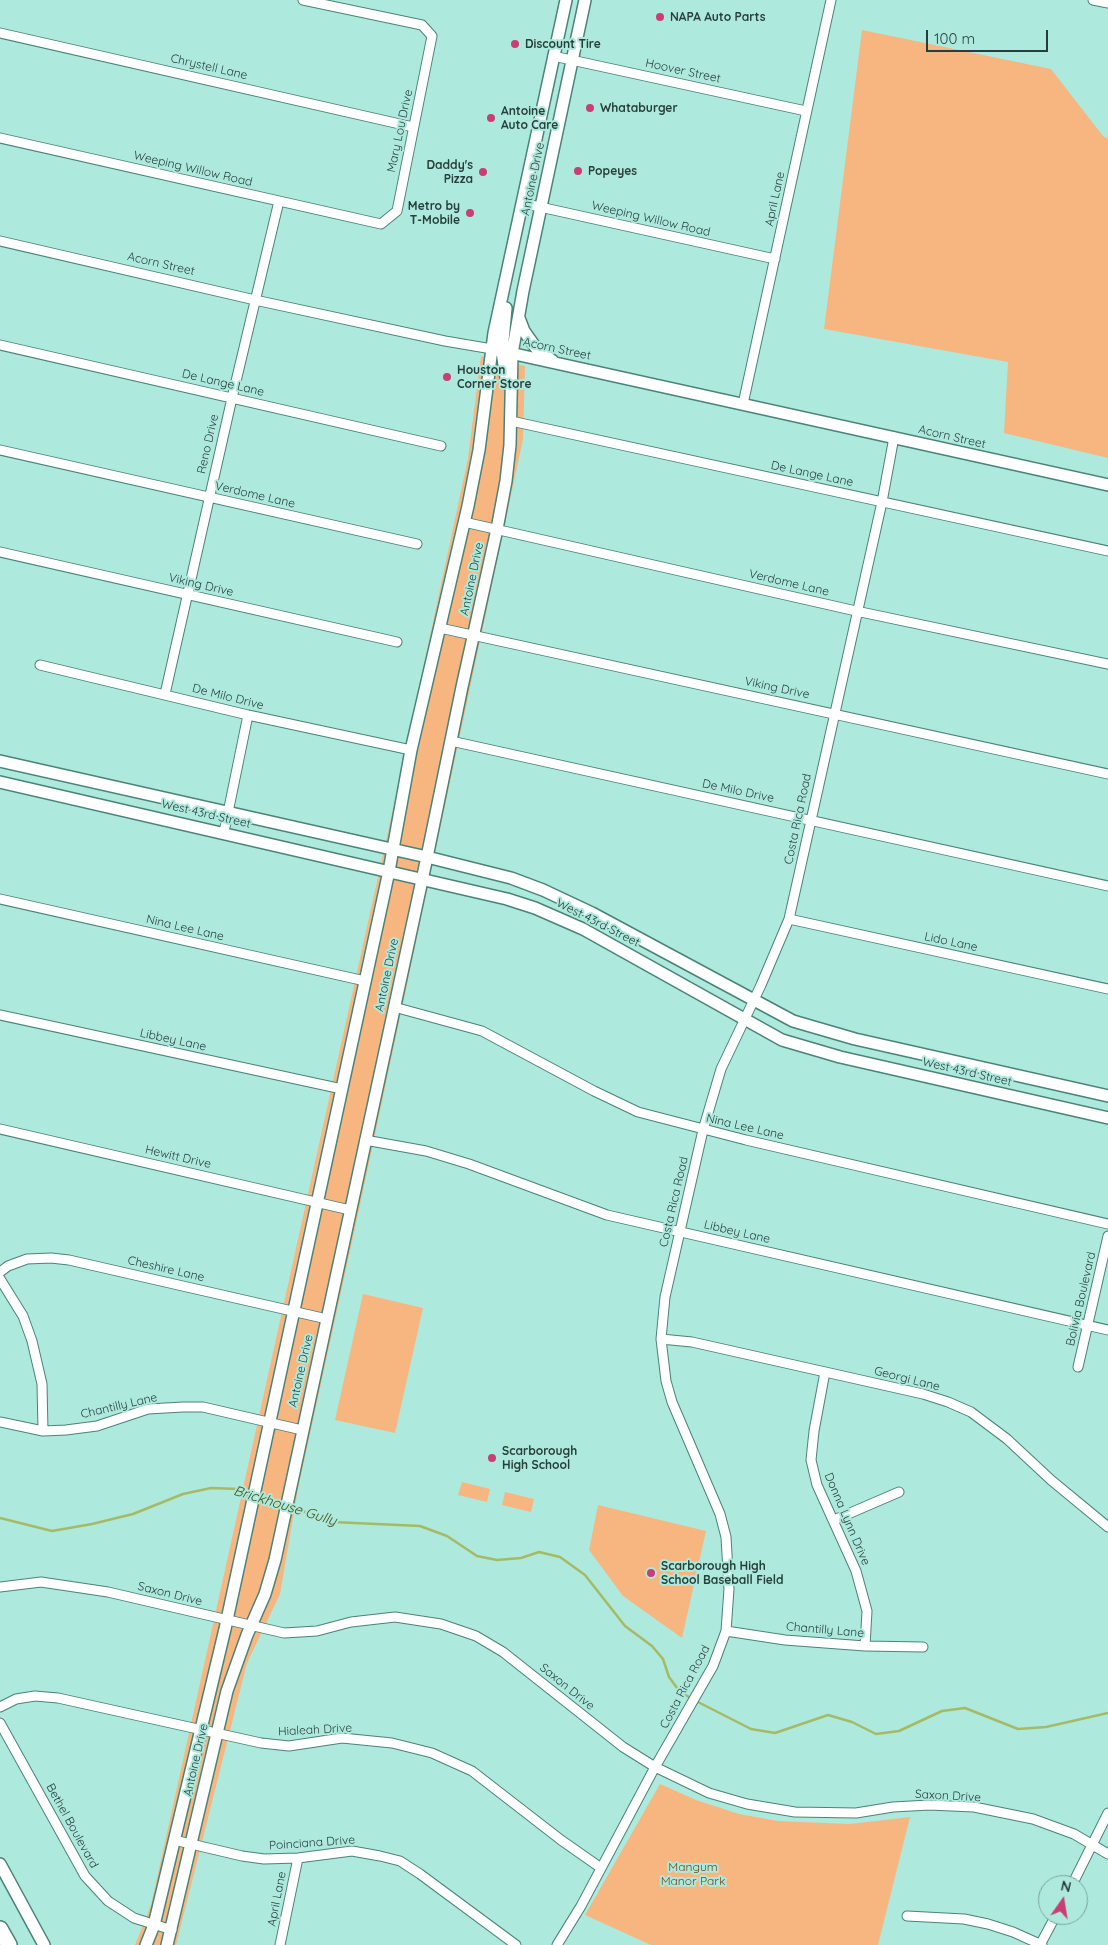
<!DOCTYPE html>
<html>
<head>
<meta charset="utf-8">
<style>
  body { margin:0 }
  #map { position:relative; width:1108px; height:1945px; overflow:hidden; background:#aee9dd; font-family:Quicksand,sans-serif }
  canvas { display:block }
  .north { position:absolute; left:1038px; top:1875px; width:50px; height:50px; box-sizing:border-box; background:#aee9dd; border:1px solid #78a59c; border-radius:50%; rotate:13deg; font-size:14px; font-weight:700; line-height:20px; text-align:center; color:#273f3b }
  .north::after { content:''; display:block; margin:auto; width:18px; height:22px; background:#c93e75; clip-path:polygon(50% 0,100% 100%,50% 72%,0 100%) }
  .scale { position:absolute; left:926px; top:30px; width:122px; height:22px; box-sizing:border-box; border:2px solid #273f3b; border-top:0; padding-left:6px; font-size:15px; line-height:18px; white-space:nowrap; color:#273f3b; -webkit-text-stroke:4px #aee9dd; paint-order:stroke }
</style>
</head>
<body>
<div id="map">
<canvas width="1108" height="1945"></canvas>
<div class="north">N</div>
<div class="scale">100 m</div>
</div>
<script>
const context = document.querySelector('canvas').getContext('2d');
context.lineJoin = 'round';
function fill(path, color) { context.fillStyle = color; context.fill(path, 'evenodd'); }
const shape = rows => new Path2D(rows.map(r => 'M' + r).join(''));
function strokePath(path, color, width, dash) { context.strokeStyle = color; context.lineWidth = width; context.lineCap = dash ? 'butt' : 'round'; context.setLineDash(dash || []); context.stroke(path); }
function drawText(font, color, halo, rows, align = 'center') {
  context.font = font + ' Quicksand,sans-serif'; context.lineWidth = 4; context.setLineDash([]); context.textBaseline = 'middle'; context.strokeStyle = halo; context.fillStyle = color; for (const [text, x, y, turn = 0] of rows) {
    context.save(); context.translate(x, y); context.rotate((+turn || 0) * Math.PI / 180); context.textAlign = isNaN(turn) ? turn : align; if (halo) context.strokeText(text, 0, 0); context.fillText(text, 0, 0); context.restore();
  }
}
fill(shape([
  [862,30,1051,69,1103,136,1108,139,1108,458,1004,433,1008,362,824,329],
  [481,356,525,366,523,439,359,1210,298,1489,280,1594,247,1663,176,1945,135,1945,151,1905,395,800,468,458],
  [363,1294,423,1308,395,1433,335,1420],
  [462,1482,490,1489,487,1502,458,1495],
  [505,1492,534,1499,531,1512,502,1505],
  [598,1505,706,1531,682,1638,623,1596,589,1550],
  [660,1784,696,1800,739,1814,778,1821,850,1824,910,1817,878,1945,651,1945,585,1915]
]), '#f7b680');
strokePath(shape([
  [258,1496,283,1505],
  [291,1507,333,1522,420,1526,447,1536,477,1556,497,1560,521,1558,539,1552,560,1557,585,1575,625,1626,652,1646,663,1659,669,1677,680,1692,691,1698],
  [0,1518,52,1531,92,1524,133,1514,183,1494,211,1488,238,1489,250,1493],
  [696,1701,751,1729,775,1733,828,1715,852,1722,876,1734,899,1731,942,1711,965,1708,1018,1729,1046,1727,1108,1713]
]), '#a6ba66', 2.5);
const street = shape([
  [1093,0,1108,3],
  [0,33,413,127],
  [553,56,806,111],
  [0,138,381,224,397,211,432,36,422,25,303,0],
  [522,203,775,259],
  [0,241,255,300,445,341,492,349],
  [0,345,441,446],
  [743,404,831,0],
  [511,421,1108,551],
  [0,450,417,544],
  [464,522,856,611,1108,664],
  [0,552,397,642],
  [440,628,1108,774],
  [40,665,248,715,411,750],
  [165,694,232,398,279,201],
  [451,741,1108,886],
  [224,832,248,715],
  [0,899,365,981],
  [789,919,1108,989],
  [394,1007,482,1031,594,1091,638,1112,746,1140,1108,1224],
  [0,1015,342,1089],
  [0,1129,350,1210],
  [365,1140,426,1151,469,1164,607,1215,1108,1330],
  [0,1272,8,1266,27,1259,51,1258,69,1260,327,1319],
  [0,1279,23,1316,32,1341,42,1384,43,1431],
  [661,1339,692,1342,923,1394,948,1402,971,1412,1007,1439,1051,1480,1108,1527],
  [1078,1367,1108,1236],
  [825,1372,814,1431,811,1460,817,1485,856,1571,867,1611,865,1646],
  [0,1422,43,1431,66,1430,97,1426,148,1409,183,1407,203,1407,302,1430],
  [834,1520,899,1492],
  [0,1587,41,1582,108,1592,284,1633,317,1631,351,1622,395,1617,441,1624,476,1636,503,1652,623,1747,655,1767,709,1793,747,1804,795,1812,856,1813,893,1807,929,1805,974,1807,1033,1819,1074,1834,1108,1854],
  [726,1631,785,1640,865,1646,923,1647],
  [0,1707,16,1699,35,1696,58,1698,261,1743,289,1746,342,1738,392,1743,432,1753,472,1771,561,1840,601,1868],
  [0,1723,85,1876,108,1901,134,1918,172,1930],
  [174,1840,242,1856,264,1859,298,1858,352,1851,380,1856,400,1861,420,1874,516,1945],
  [1072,1885,1108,1813],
  [907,1916,964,1919,988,1924,1013,1932,1042,1945],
  [280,1945,298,1858],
  [557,1945,581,1906,655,1767,713,1666,726,1631,729,1589,726,1537,720,1514,672,1402,666,1381,661,1339,665,1297,703,1130,721,1069,761,985,789,919,882,502,894,437],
  [1040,1945,1056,1915]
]);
const secondary = shape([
  [506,308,502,352,507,384],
  [519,318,524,331,536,348,553,361],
  [492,349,1108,485],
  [0,761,427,857,511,878,543,890,592,913,793,1021,855,1039,1108,1096],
  [0,782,507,899,535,908,583,929,782,1040,840,1057,1108,1118],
  [0,1864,44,1945],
  [146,1945,154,1925,225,1629,389,871,411,750,468,506,479,450,494,333,566,0],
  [167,1945,227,1691,247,1635,265,1594,275,1560,427,857,462,687,497,529,506,481,510,445,512,354,523,291,585,0]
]);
const highway = shape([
  [0,1929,9,1945]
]);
strokePath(street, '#4a8378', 11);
strokePath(secondary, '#4a8378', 14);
strokePath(highway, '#4a8378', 18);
strokePath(street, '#fff', 9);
strokePath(secondary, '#fff', 11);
strokePath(highway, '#fff', 15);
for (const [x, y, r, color] of [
  [660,17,5,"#c93e75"],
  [515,44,5,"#c93e75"],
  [590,108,5,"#c93e75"],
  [491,118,5,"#c93e75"],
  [578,171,5,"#c93e75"],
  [483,172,5,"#c93e75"],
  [470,213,5,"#c93e75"],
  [447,377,5,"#c93e75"],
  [492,1458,5,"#c93e75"],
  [651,1573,5,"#c93e75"]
]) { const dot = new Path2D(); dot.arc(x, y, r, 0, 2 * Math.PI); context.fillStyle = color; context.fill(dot); strokePath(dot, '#aee9dd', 2); }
drawText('bold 12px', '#273f3b', '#aee9dd', [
  ["NAPA Auto Parts",670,17],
  ["Discount Tire",525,44],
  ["Whataburger",600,108],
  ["Antoine",501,111],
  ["Auto Care",501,125],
  ["Daddy's",473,165,"right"],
  ["Pizza",473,179,"right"],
  ["Popeyes",588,171],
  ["Metro by",460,206,"right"],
  ["T-Mobile",460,220,"right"],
  ["Houston",457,370],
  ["Corner Store",457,384],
  ["Scarborough",502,1451],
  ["High School",502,1465],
  ["Scarborough High",661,1566],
  ["School Baseball Field",661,1580]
], 'left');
drawText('12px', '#273f3b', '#aee9dd', [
  ["Chrystell Lane",209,67,13],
  ["Hoover Street",683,71,12],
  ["Mary Lou Drive",400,131,-78],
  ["Weeping Willow Road",193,169,13],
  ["Antoine Drive",533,179,-78],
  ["April Lane",775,199,-78],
  ["Weeping Willow Road",651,219,13],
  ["Acorn Street",161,264,13],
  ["Acorn Street",557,349,12],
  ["De Lange Lane",223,383,13],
  ["Acorn Street",952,437,13],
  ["Reno Drive",208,444,-77],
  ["De Lange Lane",812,474,12],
  ["Verdome Lane",255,495,13],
  ["Antoine Drive",472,579,-78],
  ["Verdome Lane",789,583,13],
  ["Viking Drive",201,585,13],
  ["Viking Drive",777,688,12],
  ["De Milo Drive",228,697,14],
  ["De Milo Drive",738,791,12],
  ["West 43rd Street",206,814,13],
  ["Costa Rica Road",798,819,-78],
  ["West 43rd Street",598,923,27],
  ["Nina Lee Lane",185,928,13],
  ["Lido Lane",951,942,12],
  ["Antoine Drive",387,975,-78],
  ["Libbey Lane",173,1040,12],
  ["West 43rd Street",967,1072,13],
  ["Nina Lee Lane",745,1127,13],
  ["Hewitt Drive",178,1157,13],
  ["Costa Rica Road",674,1202,-77],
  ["Libbey Lane",737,1232,13],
  ["Cheshire Lane",166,1269,13],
  ["Bolivia Boulevard",1081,1299,-77],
  ["Antoine Drive",301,1371,-77],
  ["Georgi Lane",907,1379,14],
  ["Chantilly Lane",119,1406,-13],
  ["Donna Lynn Drive",847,1519,67],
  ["Saxon Drive",170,1594,14],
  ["Chantilly Lane",825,1630,5],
  ["Saxon Drive",567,1687,39],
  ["Costa Rica Road",685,1687,-62],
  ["Hialeah Drive",315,1730,-3],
  ["Antoine Drive",196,1760,-77],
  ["Saxon Drive",948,1796,3],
  ["Bethel Boulevard",72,1826,61],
  ["Poinciana Drive",312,1843,-4],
  ["April Lane",277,1899,-79]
]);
drawText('12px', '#74461c', '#aee9dd', [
  ["Mangum",693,1867],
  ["Manor Park",693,1881]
]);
drawText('italic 14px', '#475316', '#aee9dd', [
  ["Brickhouse Gully",285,1506,17]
]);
</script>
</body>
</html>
